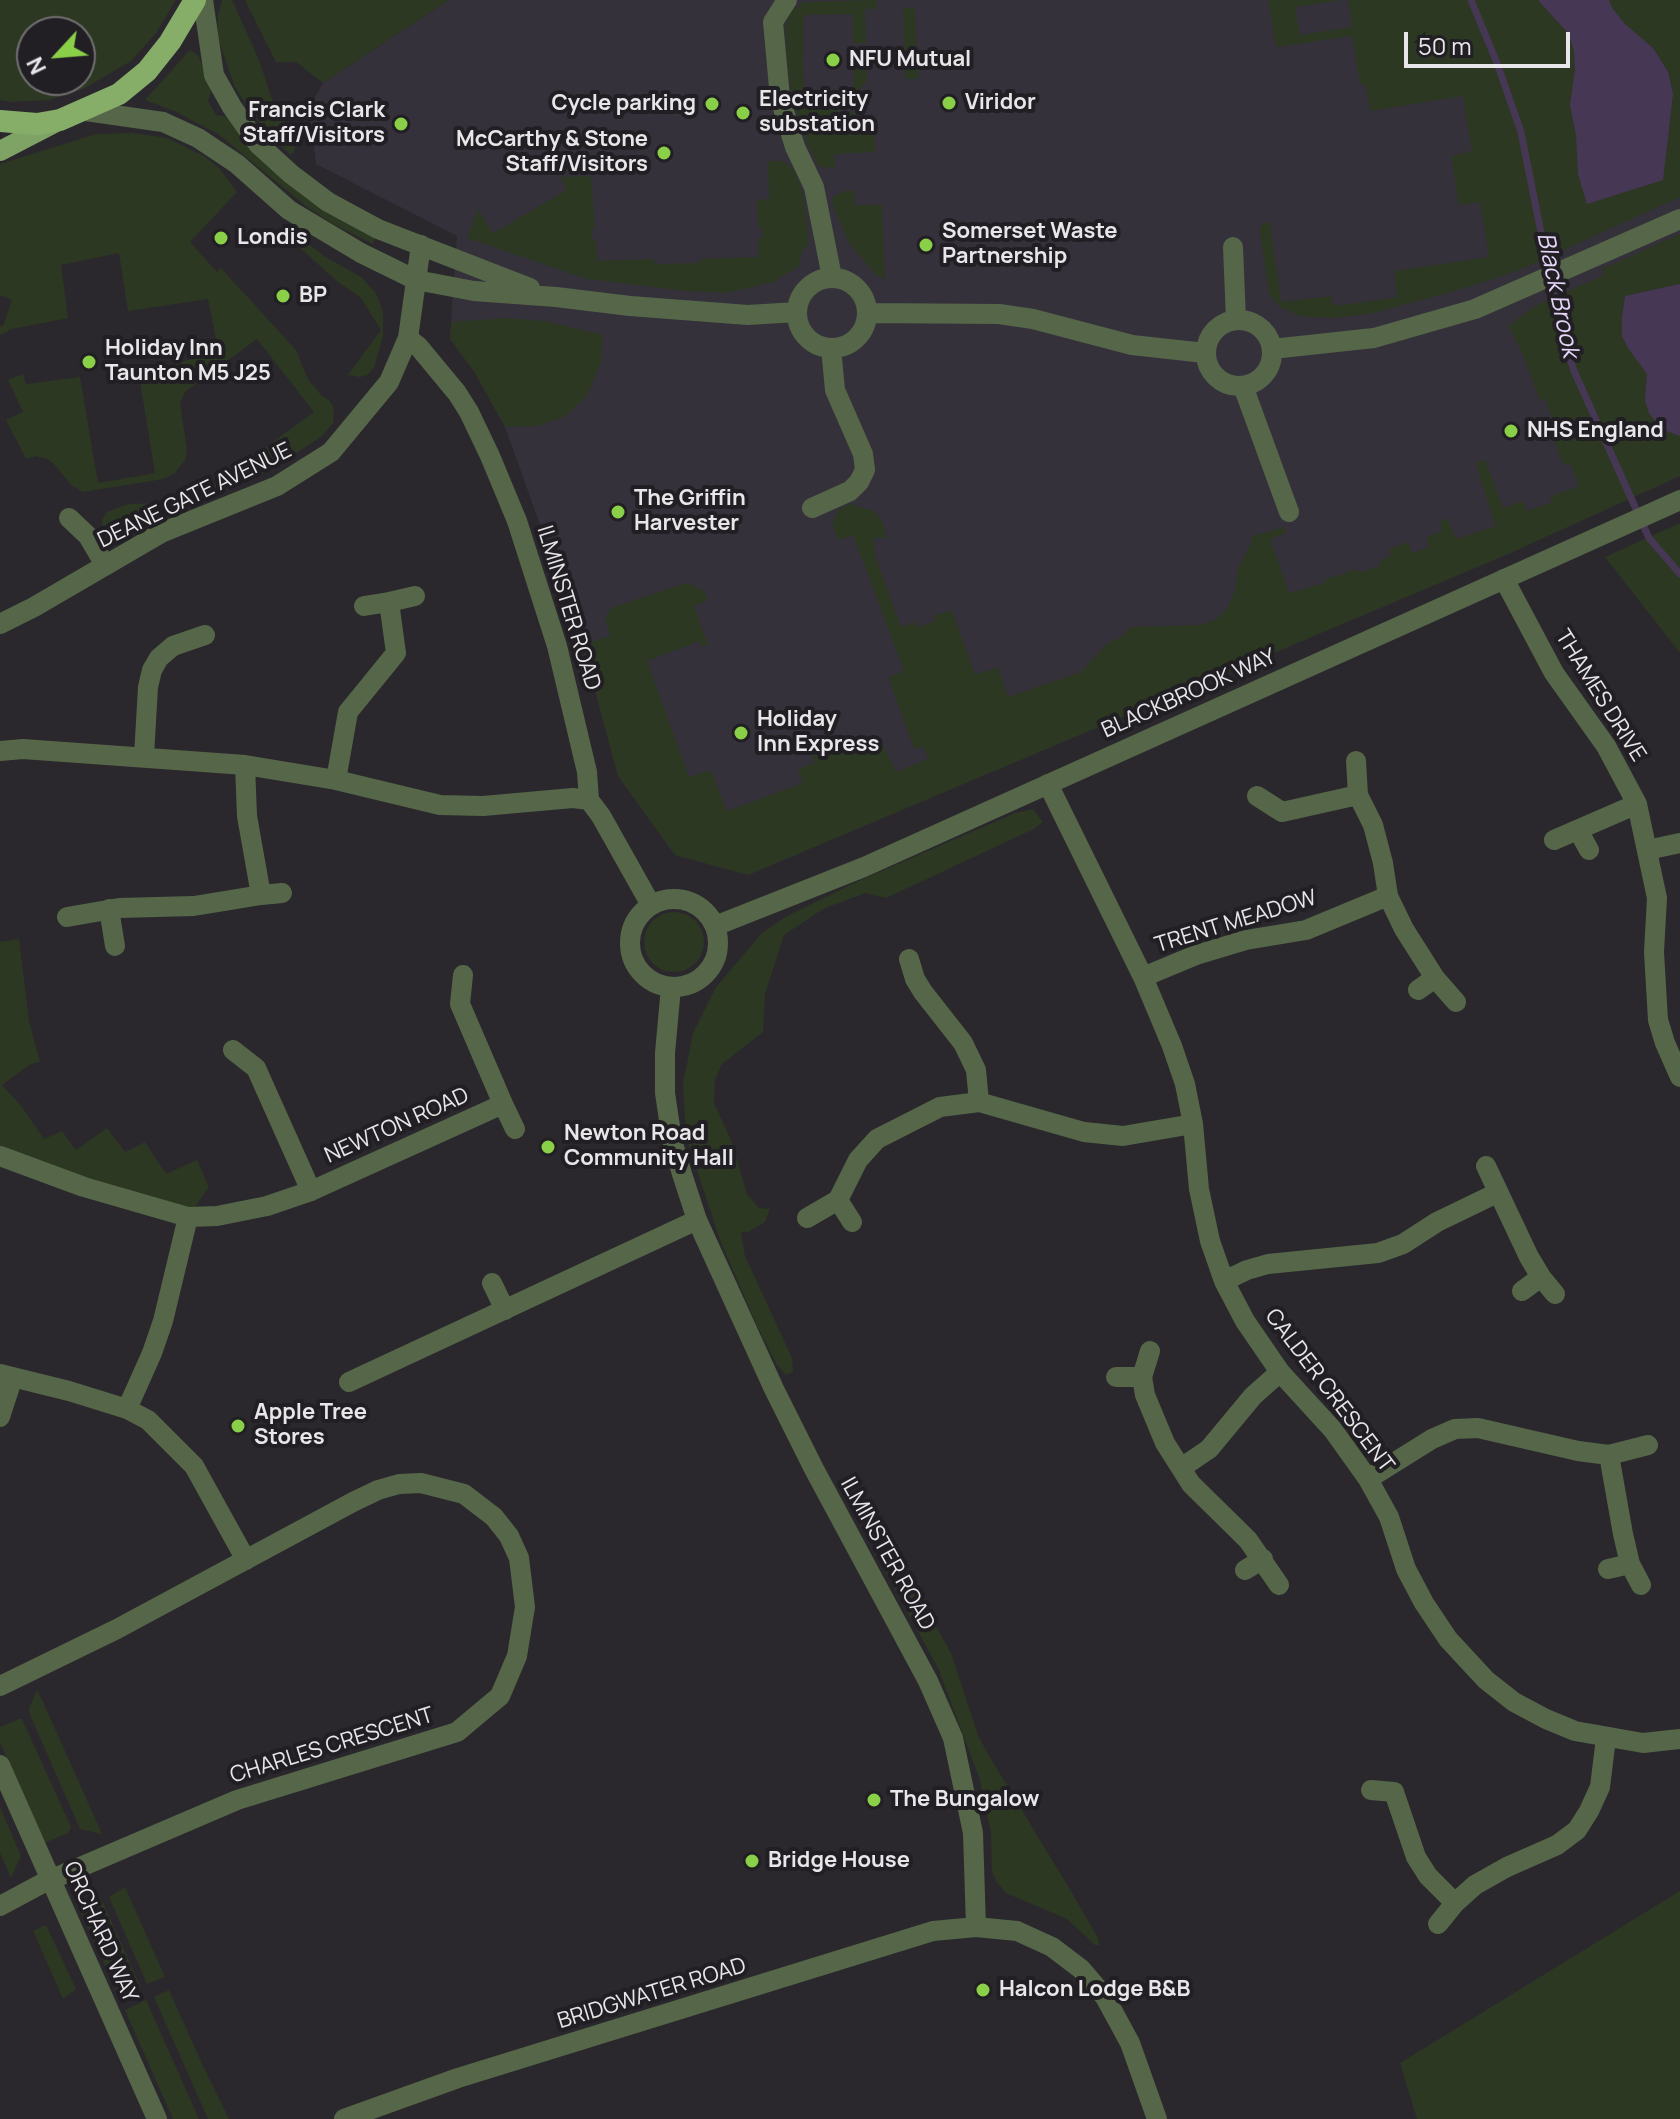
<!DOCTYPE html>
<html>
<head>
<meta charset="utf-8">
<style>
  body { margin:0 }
  #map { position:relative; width:1680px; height:2119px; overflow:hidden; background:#2a282d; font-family:Manrope,sans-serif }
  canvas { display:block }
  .north { position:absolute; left:16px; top:16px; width:80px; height:80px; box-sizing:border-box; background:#211f23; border:2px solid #716f72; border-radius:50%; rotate:244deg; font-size:22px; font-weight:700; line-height:32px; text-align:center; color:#e8e6e9 }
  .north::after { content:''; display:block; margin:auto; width:28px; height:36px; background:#89cf48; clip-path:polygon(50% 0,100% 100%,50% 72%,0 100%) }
  .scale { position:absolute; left:1404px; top:32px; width:166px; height:36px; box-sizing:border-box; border:4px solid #e8e6e9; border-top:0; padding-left:10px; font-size:24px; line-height:28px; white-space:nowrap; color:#e8e6e9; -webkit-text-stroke:6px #211f23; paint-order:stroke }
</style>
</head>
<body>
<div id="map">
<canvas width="1680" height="2119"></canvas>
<div class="north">N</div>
<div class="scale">50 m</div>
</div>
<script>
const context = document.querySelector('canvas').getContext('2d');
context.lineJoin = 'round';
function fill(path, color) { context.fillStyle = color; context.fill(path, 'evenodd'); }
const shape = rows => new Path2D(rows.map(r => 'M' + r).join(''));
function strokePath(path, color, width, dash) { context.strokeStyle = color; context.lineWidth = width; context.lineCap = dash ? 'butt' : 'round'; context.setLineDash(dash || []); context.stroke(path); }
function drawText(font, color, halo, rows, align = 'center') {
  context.font = font + ' Manrope,sans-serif'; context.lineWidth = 8; context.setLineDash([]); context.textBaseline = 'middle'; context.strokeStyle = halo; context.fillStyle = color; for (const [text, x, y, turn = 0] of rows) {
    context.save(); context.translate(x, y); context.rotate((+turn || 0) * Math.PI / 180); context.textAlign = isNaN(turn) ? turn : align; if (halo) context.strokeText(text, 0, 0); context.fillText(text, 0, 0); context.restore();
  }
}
fill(shape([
  [449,0,1680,0,1680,476,1508,554,748,875,675,855,618,776,580,636,505,427,474,371,450,339,457,236,316,164,309,108,323,83]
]), '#35313b');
fill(shape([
  [0,0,176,0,156,33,131,61,85,88,49,100,11,102,0,100],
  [80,32,80,80,32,80,32,32],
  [222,0,232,0,259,60,275,108,293,132,295,150,291,155,273,139,250,111,235,87,217,36,218,16],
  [245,0,449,0,323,83,296,62,276,62],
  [876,0,877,9,865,9,866,43,853,43,853,14,804,15,803,64,805,97,853,97,854,68,867,68,867,80,854,97,829,118,800,124,788,74,785,29,789,13,804,2],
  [1268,0,1341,0,1295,7,1300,35,1352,27,1348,0,1538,0,1569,34,1574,51,1575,70,1570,105,1576,135,1663,180,1673,94,1668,72,1653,48,1625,24,1612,8,1609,0,1680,0,1680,197,1517,271,1452,292,1369,314,1332,318,1300,316,1280,307,1269,294,1261,241,1260,228,1263,224,1270,222,1281,302,1331,296,1333,305,1343,305,1397,297,1394,271,1489,257,1480,202,1459,205,1451,156,1472,151,1463,96,1371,111,1365,84,1360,85,1352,36,1276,47],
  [903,8,915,9,917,54,933,54,933,66,918,67,918,79,905,79],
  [190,50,198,55,212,89,208,101,216,115,230,117,255,155,275,173,311,202,375,238,373,244,335,225,307,207,218,134,174,111,145,100],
  [851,111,864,123,874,124,875,152,834,154,835,168,819,167,805,139,809,130,833,123],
  [133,133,167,138,204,156,219,168,237,192,190,242,217,272,221,268,296,350,308,379,321,395,329,400,333,406,334,414,333,423,322,436,269,471,162,509,113,535,103,528,102,520,107,512,128,504,164,503,207,490,314,412,257,339,185,392,180,403,187,450,185,460,175,473,164,479,83,492,71,485,55,465,47,459,36,456,26,459,6,420,23,412,8,380,23,374,26,384,80,377,98,483,155,473,138,370,219,354,208,299,128,311,119,253,61,265,68,318,12,329,0,335,0,326,3,326,12,300,0,295,0,164,96,134],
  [768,161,783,161,794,169,803,194,808,233,808,244,802,251,799,266,773,282,726,293,686,291,587,279,467,238,478,209,493,233,567,190,560,177,591,176,595,228,592,229,592,240,596,241,597,261,654,259,655,264,699,263,700,259,758,257,758,238,763,237,762,228,758,228,757,200,769,199],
  [848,190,854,191,855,205,882,205,885,280,875,274,849,243,832,203,833,197],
  [283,224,324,256,361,277,376,293,383,311,383,336,374,368,367,375,360,377,348,375,381,330,361,298,338,282,279,229],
  [1680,234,1680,284,1625,296,1622,317,1622,336,1628,348,1647,374,1645,385,1661,429,1680,436,1680,476,1508,554,748,875,675,855,618,776,583,645,610,636,605,618,611,608,682,584,690,584,704,591,708,600,694,606,708,645,702,647,699,641,647,661,689,777,711,770,727,811,803,783,798,769,815,763,812,754,858,735,875,736,882,742,896,772,928,759,923,746,914,749,888,677,904,671,853,535,838,541,832,524,839,509,849,504,874,511,883,523,887,538,874,538,875,555,901,627,915,622,917,627,935,621,934,616,952,610,975,675,998,667,1008,697,1081,672,1108,643,1120,638,1131,627,1199,625,1215,620,1228,607,1235,590,1238,568,1252,541,1250,537,1284,527,1286,533,1270,539,1289,593,1325,583,1324,580,1357,569,1359,573,1380,566,1379,561,1391,556,1390,549,1408,542,1412,553,1429,547,1426,537,1442,531,1440,522,1447,518,1456,539,1495,526,1476,463,1485,459,1503,508,1523,501,1527,511,1552,502,1550,497,1579,486,1570,463,1563,465,1552,434,1557,432,1546,400,1540,401,1522,352,1508,326,1533,307,1604,275,1602,269],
  [505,318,545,321,603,335,601,362,587,396,564,417,537,426,505,427,474,371,450,339,451,322],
  [1680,523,1680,653,1605,557],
  [1033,809,1043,822,1034,829,886,898,865,893,823,909,784,935,765,994,763,1032,722,1064,715,1079,714,1103,732,1142,747,1194,759,1208,770,1209,765,1222,748,1232,741,1232,745,1256,792,1358,793,1372,786,1375,777,1365,757,1326,720,1240,686,1137,683,1084,693,1033,716,987,762,933,787,916,852,884,1015,813],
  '644 942a30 30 0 1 1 60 0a30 30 0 1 1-60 0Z',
  [19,939,29,1021,40,1062,31,1064,2,1085,22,1107,44,1139,62,1131,76,1150,107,1128,125,1152,145,1142,166,1174,197,1160,209,1187,188,1217,0,1156,0,942],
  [885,1541,896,1555,951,1653,978,1735,988,1754,1072,1893,1098,1938,1099,1945,1095,1945,1067,1919,1006,1893,996,1881,992,1872,991,1833,980,1780,938,1668,875,1553,877,1543],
  [37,1690,44,1704,102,1834,80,1829,30,1715,29,1708],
  [19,1719,22,1719,71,1827,68,1833,45,1843,0,1743,0,1727],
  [0,1807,21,1856,11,1878,0,1853],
  [125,1887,165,1977,147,1984,109,1897],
  [1680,1891,1680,2119,1417,2119,1400,2063],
  [101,1898,141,1988,120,1997,79,1909],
  [46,1925,76,1989,63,1999,33,1931],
  [169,1990,204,2068,229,2119,208,2119,154,1997],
  [146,2000,199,2119,173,2119,125,2010]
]), '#2c3822');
fill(shape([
  [1538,0,1609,0,1612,8,1625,24,1653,48,1668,72,1673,94,1663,180,1587,204,1578,174,1576,135,1570,105,1575,70,1574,51,1569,34],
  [1680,284,1680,436,1661,429,1649,413,1645,400,1647,374,1628,348,1622,336,1622,317,1625,296]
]), '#463755');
strokePath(shape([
  [1471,0,1497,63,1521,132,1561,333,1574,371,1649,538,1680,574]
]), '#463755', 7);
strokePath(shape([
  [203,0,214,75,232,107,258,144,291,174,328,202,378,229,530,288],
  [787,0,773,22,780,98,795,147,814,187,832,277],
  [86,111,163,122,198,138,237,164,289,210,361,253,416,280,474,291,556,297,630,306,748,315,797,312],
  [1233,247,1236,320],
  '797 313a35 35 0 1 1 70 0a35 35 0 1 1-70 0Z',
  [867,313,999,314,1033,319,1132,345,1205,353],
  '1206 353a33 33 0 1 1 66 0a33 33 0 1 1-66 0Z',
  [408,338,418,346,457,393,469,412,490,456,517,521,557,646,587,772,589,800,601,816,651,905],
  [1272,349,1374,338,1475,309,1680,219],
  [1243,386,1289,512],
  [812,508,850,491,859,482,865,470,863,454,835,390,831,348],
  [69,518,88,536,105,565],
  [1504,579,1554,673,1606,746,1637,804,1657,898,1654,952,1658,1020,1665,1043,1680,1077],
  [389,602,415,596],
  [0,624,34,607,161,533,277,486,331,452,389,382,408,338,421,245],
  [0,751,23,749,245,765,336,780,440,805,483,806,573,798,589,800],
  [144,756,148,687,152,670,159,658,173,646,205,635],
  [1356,761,1358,795],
  [336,780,348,712,396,653,389,602,364,606],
  [1048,784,1143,977,1172,1046,1185,1084,1193,1124,1199,1189,1210,1241,1224,1281,1245,1321,1280,1372,1333,1430,1368,1479,1389,1517,1406,1569,1424,1603,1448,1639,1486,1680,1514,1702,1546,1719,1575,1731,1643,1743,1680,1739],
  [1257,796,1282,812,1358,795,1373,825,1383,863,1388,896,1404,929,1435,978,1418,990],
  [1578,830,1589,850],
  [1554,840,1637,804],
  [1647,850,1680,843],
  [261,895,282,893],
  [109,909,115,946],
  [67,917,119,908,194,906,261,895,247,816,245,765],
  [909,959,915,979,923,992,963,1043,976,1070,979,1102],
  [1143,977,1196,955,1246,940,1306,930,1388,896],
  [1435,978,1456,1002],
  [233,1050,256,1068,311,1191],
  [503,1104,515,1129],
  [0,1156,84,1187,188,1217,217,1216,267,1206,311,1191,503,1104,460,1004,463,975],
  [1486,1166,1529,1257,1541,1277,1555,1294],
  [807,1218,838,1200],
  [852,1222,838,1200,858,1160,877,1139,940,1107,979,1102,1084,1132,1123,1136,1193,1124],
  [1224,1281,1247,1270,1268,1264,1378,1253,1403,1244,1437,1222,1497,1193],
  [492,1283,505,1310],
  [1522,1291,1541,1277],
  [1150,1351,1142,1377,1145,1395,1165,1443,1191,1484,1248,1540,1279,1585],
  [0,1374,69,1391,127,1409,148,1420,194,1466,246,1560],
  [1116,1377,1142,1377],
  [349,1382,697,1220],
  [127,1409,152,1353,163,1321,188,1217],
  [0,1417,13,1377],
  [1609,1455,1623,1534,1630,1564,1641,1585],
  [1181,1468,1209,1449,1253,1396,1280,1372],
  [1368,1479,1432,1439,1455,1429,1478,1428,1578,1451,1609,1455,1648,1445],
  [1608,1569,1630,1564],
  [1245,1570,1263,1559],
  [0,1686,117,1629,353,1502,378,1490,399,1484,421,1483,464,1494,494,1517,509,1536,519,1558,525,1607,517,1656,500,1696,457,1732,237,1800,43,1883,0,1906],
  [0,1765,157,2119],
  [1371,1790,1394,1792,1416,1857,1428,1876,1455,1903,1475,1885,1507,1867,1557,1845,1577,1830,1589,1811,1600,1787,1606,1738],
  [1438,1924,1455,1903]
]), '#556748', 20);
strokePath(shape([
  '630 943a44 44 0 1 1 88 0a44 44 0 1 1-88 0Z',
  [715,926,864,867,1680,500],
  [671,987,665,1053,665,1093,672,1140,682,1174,697,1220,774,1389,814,1469,928,1681,953,1738,973,1833,976,1927],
  [344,2119,458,2078,933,1931,976,1927,1017,1931,1052,1947,1081,1969,1105,1997,1130,2043,1157,2119]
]), '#556748', 20);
strokePath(shape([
  [0,151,56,122]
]), '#7fa364', 20);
strokePath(shape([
  [0,121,37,124,60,120,119,94,147,71,170,42,195,0]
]), '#87ae69', 22);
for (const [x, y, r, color] of [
  [833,60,8,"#89cf48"],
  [949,103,8,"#89cf48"],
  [712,104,8,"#89cf48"],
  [743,113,8,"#89cf48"],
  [401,124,8,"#89cf48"],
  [664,153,8,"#89cf48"],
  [221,238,8,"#89cf48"],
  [926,245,8,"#89cf48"],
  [283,296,8,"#89cf48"],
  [89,362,8,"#89cf48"],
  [1511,431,8,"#89cf48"],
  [618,512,8,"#89cf48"],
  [741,733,8,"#89cf48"],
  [548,1147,8,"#89cf48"],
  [238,1426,8,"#89cf48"],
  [874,1800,8,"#89cf48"],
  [752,1861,8,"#89cf48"],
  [983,1990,8,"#89cf48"]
]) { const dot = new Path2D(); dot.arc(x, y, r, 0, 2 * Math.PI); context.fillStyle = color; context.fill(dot); strokePath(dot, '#211f23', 3); }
drawText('bold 22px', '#e8e6e9', '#211f23', [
  ["NFU Mutual",849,60],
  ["Electricity",759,100],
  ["substation",759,125],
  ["Viridor",965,103],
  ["Cycle parking",696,104,"right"],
  ["Francis Clark",385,111,"right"],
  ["Staff/Visitors",385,136,"right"],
  ["McCarthy & Stone",648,140,"right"],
  ["Staff/Visitors",648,165,"right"],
  ["Somerset Waste",942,232],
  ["Partnership",942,257],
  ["Londis",237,238],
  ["BP",299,296],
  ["Holiday Inn",105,349],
  ["Taunton M5 J25",105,374],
  ["NHS England",1527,431],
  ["The Griffin",634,499],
  ["Harvester",634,524],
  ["Holiday",757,720],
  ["Inn Express",757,745],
  ["Newton Road",564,1134],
  ["Community Hall",564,1159],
  ["Apple Tree",254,1413],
  ["Stores",254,1438],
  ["The Bungalow",890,1800],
  ["Bridge House",768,1861],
  ["Halcon Lodge B&B",999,1990]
], 'left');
drawText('22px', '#e8e6e9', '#211f23', [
  ["DEANE GATE AVENUE",195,496,-26],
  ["ILMINSTER ROAD",568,608,73],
  ["BLACKBROOK WAY",1189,694,-24],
  ["THAMES DRIVE",1600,696,58],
  ["TRENT MEADOW",1236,922,-17],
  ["NEWTON ROAD",397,1126,-24],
  ["CALDER CRESCENT",1329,1391,53],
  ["ILMINSTER ROAD",887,1554,61],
  ["CHARLES CRESCENT",332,1746,-17],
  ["ORCHARD WAY",100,1932,66],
  ["BRIDGWATER ROAD",652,1994,-17]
]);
drawText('italic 24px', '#e4d4f7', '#211f23', [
  ["Black Brook",1557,295,78]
]);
</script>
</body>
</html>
